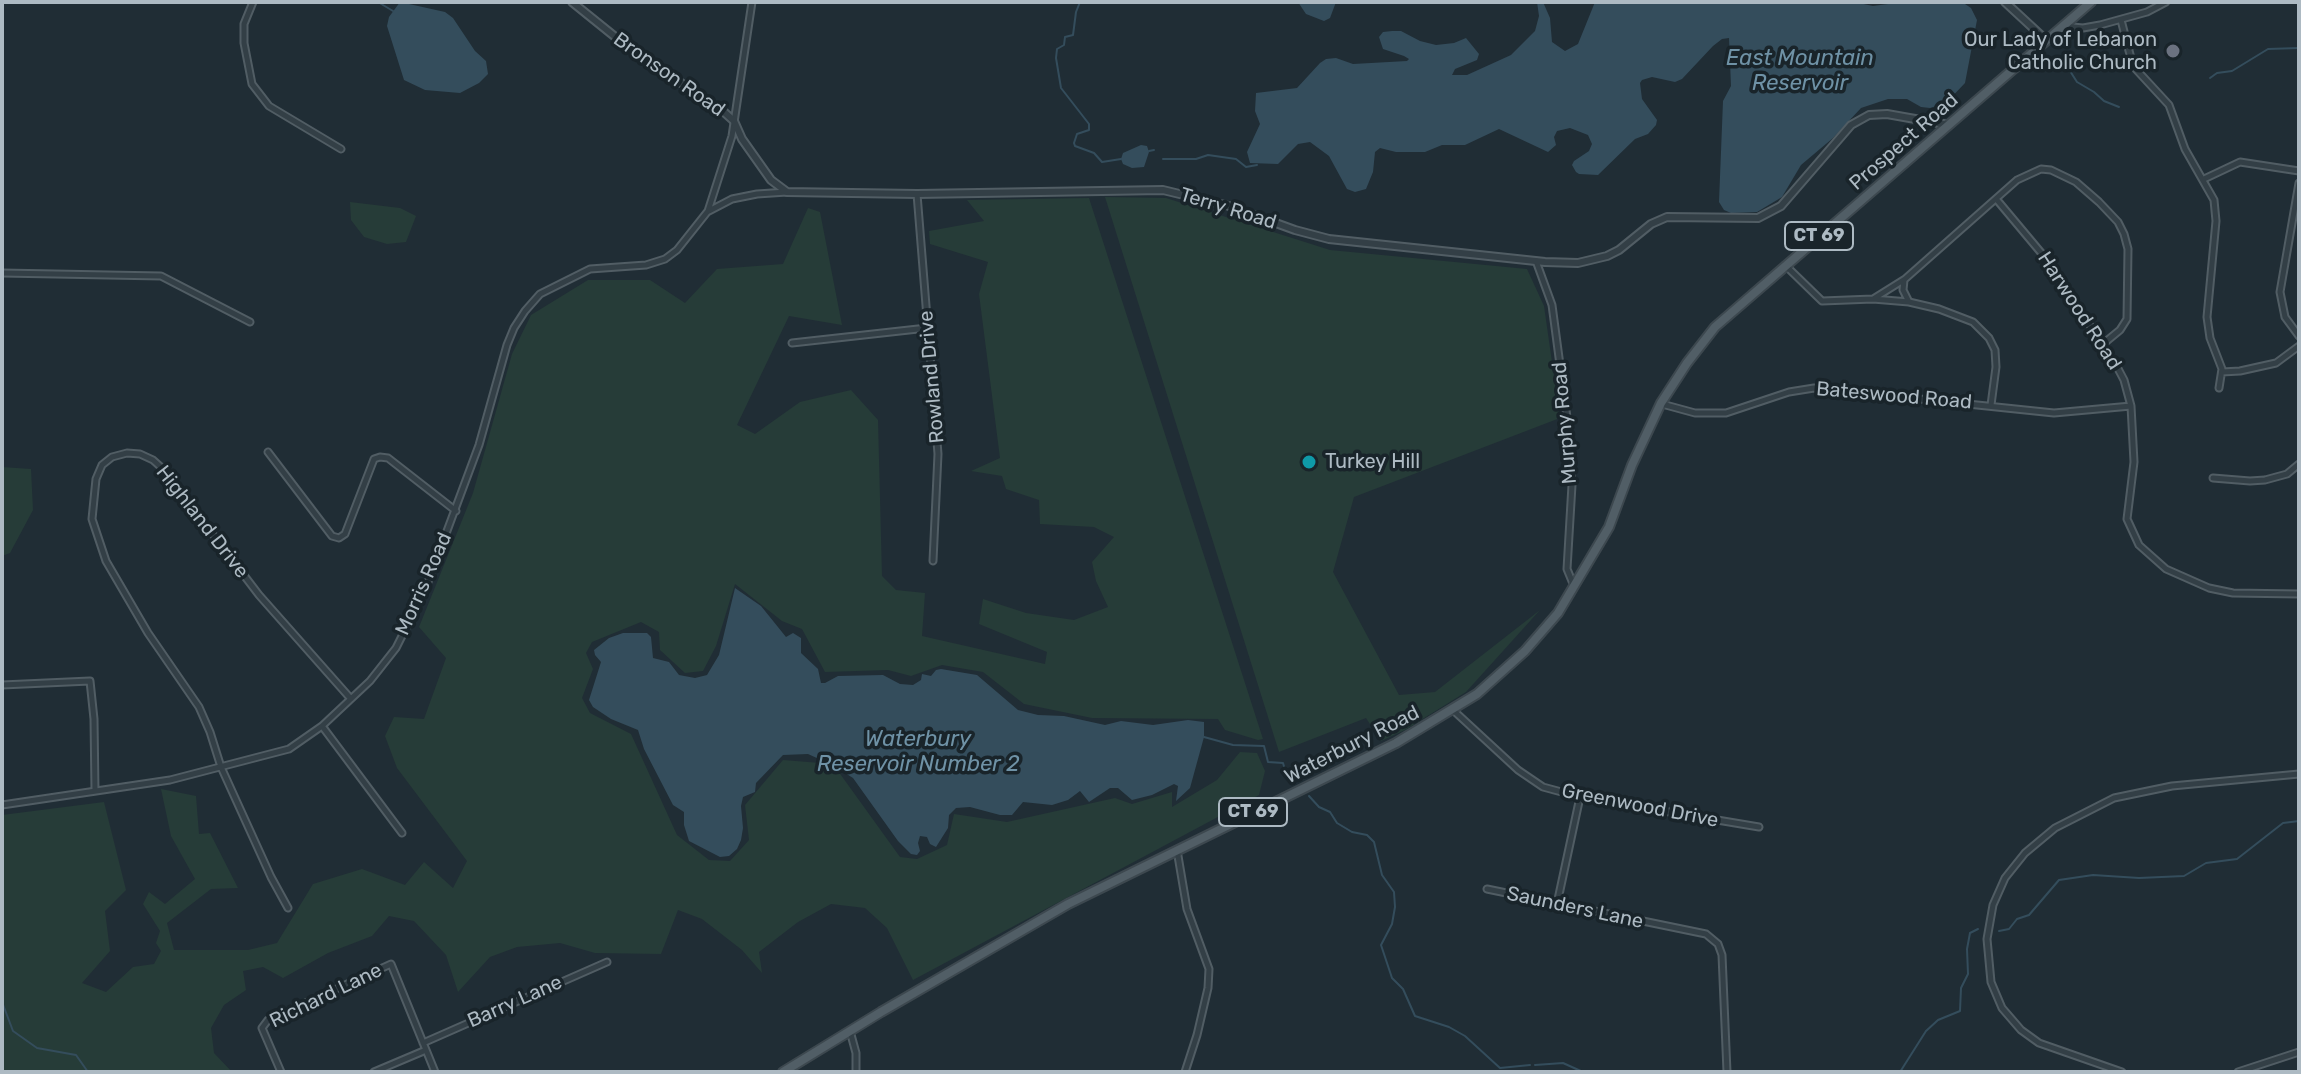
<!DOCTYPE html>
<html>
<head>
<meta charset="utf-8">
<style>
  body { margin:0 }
  #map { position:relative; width:2301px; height:1074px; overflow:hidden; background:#202d35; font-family:Rubik,sans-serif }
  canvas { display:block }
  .frame { position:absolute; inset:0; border:4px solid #adbac3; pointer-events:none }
</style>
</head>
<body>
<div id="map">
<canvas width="2301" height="1074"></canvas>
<div class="frame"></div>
</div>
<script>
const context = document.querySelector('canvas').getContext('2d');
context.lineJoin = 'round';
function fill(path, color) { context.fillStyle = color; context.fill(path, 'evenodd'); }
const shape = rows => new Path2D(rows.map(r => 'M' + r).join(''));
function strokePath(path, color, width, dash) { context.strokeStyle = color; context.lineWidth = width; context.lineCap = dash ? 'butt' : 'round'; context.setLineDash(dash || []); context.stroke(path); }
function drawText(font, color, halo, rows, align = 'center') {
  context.font = font + ' Rubik,sans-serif'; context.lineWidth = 7; context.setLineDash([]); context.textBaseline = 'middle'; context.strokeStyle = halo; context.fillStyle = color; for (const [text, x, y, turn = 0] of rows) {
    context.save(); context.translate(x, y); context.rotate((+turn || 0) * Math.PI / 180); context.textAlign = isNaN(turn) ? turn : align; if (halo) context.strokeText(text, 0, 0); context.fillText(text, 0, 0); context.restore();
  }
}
fill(shape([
  [1105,197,1166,198,1330,250,1527,269,1544,306,1560,418,1354,497,1333,572,1399,695,1435,692,1540,610,1466,692,1405,730,1381,741,1366,718,1279,752],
  [1089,198,1263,739,1258,740,1225,730,1218,719,1092,718,1024,704,983,672,942,665,911,676,888,670,825,672,802,629,782,621,735,584,716,646,703,671,685,673,660,650,659,632,641,622,592,642,586,653,593,669,582,698,590,713,631,734,677,835,709,860,730,861,749,840,745,805,783,760,833,764,900,857,917,859,947,845,954,814,1007,822,1115,798,1132,804,1172,792,1172,807,1217,780,1240,752,1257,753,1265,771,1259,795,913,980,887,928,865,908,831,904,798,922,759,952,762,973,742,950,702,919,678,910,661,954,595,953,560,943,517,947,490,957,458,992,446,955,414,921,389,916,372,936,328,953,283,978,263,967,243,971,246,990,224,1005,211,1028,214,1053,232,1072,2,1072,2,815,104,802,126,890,105,911,110,951,82,983,106,992,133,967,154,964,161,951,156,943,160,931,143,904,149,892,165,904,195,879,171,836,161,789,196,796,199,834,210,833,238,888,211,889,167,923,174,950,248,950,277,943,313,884,362,869,405,885,424,862,453,888,467,861,397,768,385,736,394,717,424,719,446,658,419,627,473,493,512,354,531,315,588,280,650,280,685,303,717,269,783,264,808,208,820,212,842,325,789,316,737,425,755,434,800,402,851,390,878,420,882,576,896,590,925,593,922,636,1045,664,1047,652,979,624,983,599,1026,613,1074,620,1108,607,1096,581,1092,562,1114,537,1094,527,1040,524,1039,500,1006,489,1002,476,971,471,1000,458,979,294,988,262,930,244,929,231,984,221,967,200],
  [350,202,400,208,416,216,406,242,387,244,364,237,351,220],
  [2,467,31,469,33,510,10,553,2,556]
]), '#263c38');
fill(shape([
  [400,2,445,12,453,18,475,51,486,61,488,74,479,83,460,93,425,90,404,80,387,26,389,17],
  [1298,2,1336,2,1330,18,1324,21,1306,14],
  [1537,2,1543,2,1550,18,1552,42,1565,51,1578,44,1595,2,1854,2,1873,6,1903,2,1962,2,1971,8,1977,20,1965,83,1946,103,1930,108,1921,107,1907,99,1888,99,1861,108,1833,138,1801,165,1782,197,1757,212,1731,213,1724,210,1719,202,1723,101,1731,86,1729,38,1722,39,1713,46,1682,79,1675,82,1652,77,1642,80,1640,83,1642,99,1657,120,1656,125,1648,134,1635,139,1598,175,1579,174,1576,172,1572,165,1574,161,1589,151,1592,144,1588,135,1570,128,1557,131,1554,137,1556,145,1548,152,1499,129,1465,145,1442,145,1425,152,1396,152,1380,148,1375,152,1373,172,1366,189,1355,192,1347,189,1329,156,1310,142,1298,144,1278,164,1250,163,1247,152,1260,124,1255,111,1256,93,1297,88,1320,63,1326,59,1336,58,1353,64,1407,61,1409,59,1404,56,1383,49,1379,37,1383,32,1392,31,1401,31,1420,41,1436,45,1454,43,1466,38,1479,54,1477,60,1455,69,1452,75,1467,75,1511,55,1535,31,1539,16],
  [1141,145,1147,146,1149,152,1144,167,1132,168,1123,164,1121,159,1123,153],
  [735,588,761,606,786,637,793,633,801,638,801,653,818,669,821,683,825,683,838,676,883,675,900,684,913,685,921,680,922,674,931,676,936,670,941,669,977,675,1018,710,1038,715,1064,716,1105,725,1121,721,1153,725,1188,720,1204,722,1204,737,1190,788,1176,801,1178,786,1174,784,1152,795,1132,800,1118,788,1110,788,1089,802,1080,791,1068,800,1052,805,1023,802,1012,815,1000,815,970,807,956,808,949,815,948,828,936,847,930,844,927,837,920,836,918,843,920,851,917,855,911,854,898,841,853,778,845,773,837,756,827,754,819,759,808,754,783,755,756,783,755,792,743,797,741,806,743,828,741,840,737,849,729,856,720,857,689,841,684,825,684,812,673,805,644,749,638,730,611,719,593,707,589,700,601,662,595,655,594,650,609,638,623,633,647,633,651,637,653,658,669,662,679,675,695,678,707,675,719,655]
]), '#344d5c');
strokePath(shape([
  [378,2,393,11],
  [1080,2,1076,12,1073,35,1065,37,1064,45,1057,49,1056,58,1061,88,1089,124,1089,130,1077,134,1074,143,1075,146,1094,153,1102,162,1121,159],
  [2051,66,2070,71,2077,82,2094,92,2104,101,2119,107],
  [2210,78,2217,73,2232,71,2268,49,2299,48],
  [1149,151,1154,150],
  [1163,159,1196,159,1208,155,1236,159,1246,167,1257,165],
  [1204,737,1233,745,1264,746,1268,762,1283,763,1287,777,1295,781],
  [1309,796,1319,807,1330,812,1337,823,1352,832,1367,835,1374,842,1382,875,1394,892,1395,907,1392,924,1381,945,1392,978,1403,989,1415,1016,1449,1027,1465,1036,1500,1068,1530,1065],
  [1999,931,2009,929,2017,919,2029,915,2059,880,2093,875,2139,878,2184,876,2206,863,2237,859,2283,823,2299,821],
  [2,1002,13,1031,37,1048,76,1055,88,1072],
  [1535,1065,1563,1063,1583,1072],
  [1900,1072,1926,1031,1938,1020,1960,1011,1961,988,1968,974,1967,949,1970,933,1978,929]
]), '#344d5c', 2);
const minor = shape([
  [253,2,244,24,244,43,252,84,269,106,341,149],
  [2121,20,2133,66,2169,105,2185,149,2214,200,2216,221,2207,317,2210,338,2222,369,2219,388],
  [2063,26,2083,28,2100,25,2147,12,2166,2],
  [2204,179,2240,162,2299,171],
  [2299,183,2280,292,2285,317,2299,336],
  [917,194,938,454,933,561],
  [1997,200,2043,255,2115,363,2124,380,2131,406,2134,462,2127,519,2139,545,2166,569,2209,588,2233,593,2299,594],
  [709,211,732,199,757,194,787,192],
  [1536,261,1552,305,1568,425,1572,485,1567,569,1574,586],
  [1785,265,1822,301,1873,299,1909,302,1939,309,1973,322,1989,338,1995,350,1996,367,1991,405],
  [2,273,161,276,250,322],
  [1904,280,1903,290,1909,302],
  [1873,299,1905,279,2017,180,2041,169,2051,170,2076,182,2099,202,2118,222,2124,234,2128,249,2127,319,2120,330,2103,344],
  [792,343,927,328],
  [2222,372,2240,371,2276,363,2299,346],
  [1662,404,1695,413,1726,413,1789,392,1814,388,2054,413,2131,406],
  [268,452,332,536,339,538,345,534,374,459,380,457,388,458,456,511],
  [2213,478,2250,481,2265,480,2287,474,2299,464],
  [2,685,90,681,94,719,95,791],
  [1453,710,1518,770,1543,787,1580,797,1759,827],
  [322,726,402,833],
  [2,805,170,780,289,749,322,726,370,681,396,648,425,590,479,445,507,345,514,328,525,311,540,294,590,269,646,265,665,259,677,250,708,211,732,136,752,2],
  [1177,850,1187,909,1209,969,1208,988,1197,1035,1185,1072],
  [1487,889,1706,934,1718,944,1722,955,1727,1072],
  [1557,904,1580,797],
  [288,908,271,877,221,767,210,732,199,707,148,633,106,561,92,519,96,479,102,465,112,457,127,453,140,454,153,460,163,469,259,595,351,699],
  [850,1031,856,1053,856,1072],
  [423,1043,607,962],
  [281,1072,262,1028,268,1020,391,964,435,1072],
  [374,1072,426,1050],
  [2122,1072,2039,1043,2021,1030,2002,1008,1991,982,1987,939,1993,905,2005,878,2025,853,2055,828,2114,798,2172,786,2299,774],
  [2238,1072,2299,1052]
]);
const tertiary = shape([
  [572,2,629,48,724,112,734,121,742,139,771,180,787,192,917,194,1163,190,1229,206,1295,230,1329,239,1545,262,1578,263,1607,256,1619,250,1651,224,1667,217,1758,218,1781,206,1851,125,1869,115,1887,114,1949,125],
  [2005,2,2046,40]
]);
const primary = shape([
  [783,1072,881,1012,1068,904,1396,743,1477,694,1525,651,1558,613,1609,527,1632,465,1661,403,1687,363,1715,327,2091,2]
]);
strokePath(minor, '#515d64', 9);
strokePath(tertiary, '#515d64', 10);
strokePath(primary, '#3d484f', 12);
strokePath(minor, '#333f46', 5);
strokePath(tertiary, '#333f46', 6);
strokePath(primary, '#515e66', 8);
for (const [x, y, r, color] of [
  [2173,51,8,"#6b7280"],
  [1309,462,8,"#0f9aa8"]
]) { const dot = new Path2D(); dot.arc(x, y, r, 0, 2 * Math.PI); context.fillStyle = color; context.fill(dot); strokePath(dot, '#19242a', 3); }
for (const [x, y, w] of [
  [1819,236,68],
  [1253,812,68]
]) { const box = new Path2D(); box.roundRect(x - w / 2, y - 14, w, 28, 6); context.fillStyle = '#19242a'; context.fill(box); strokePath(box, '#adbac3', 2); }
drawText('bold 18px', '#adbac3', null, [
  ["CT 69",1819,236],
  ["CT 69",1253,812]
]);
drawText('20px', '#adbac3', '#19242a', [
  ["Our Lady of Lebanon",2157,40],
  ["Catholic Church",2157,63],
  ["Turkey Hill",1325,462,"left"]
], 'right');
drawText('20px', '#adbac3', '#19242a', [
  ["Bronson Road",669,75,35],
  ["Prospect Road",1904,142,-41],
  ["Terry Road",1228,209,17],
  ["Harwood Road",2079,311,57],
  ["Rowland Drive",932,377,-95],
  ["Bateswood Road",1894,396,5],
  ["Murphy Road",1565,423,-95],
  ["Highland Drive",202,522,52],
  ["Morris Road",424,584,-66],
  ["Waterbury Road",1352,745,-27],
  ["Greenwood Drive",1640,806,11],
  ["Saunders Lane",1575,908,12],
  ["Richard Lane",326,996,-26],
  ["Barry Lane",515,1002,-24]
]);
drawText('italic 22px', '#6f92a6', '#19242a', [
  ["East Mountain",1800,59],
  ["Reservoir",1800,84],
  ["Waterbury",918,740],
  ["Reservoir Number 2",918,765]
]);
</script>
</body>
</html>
